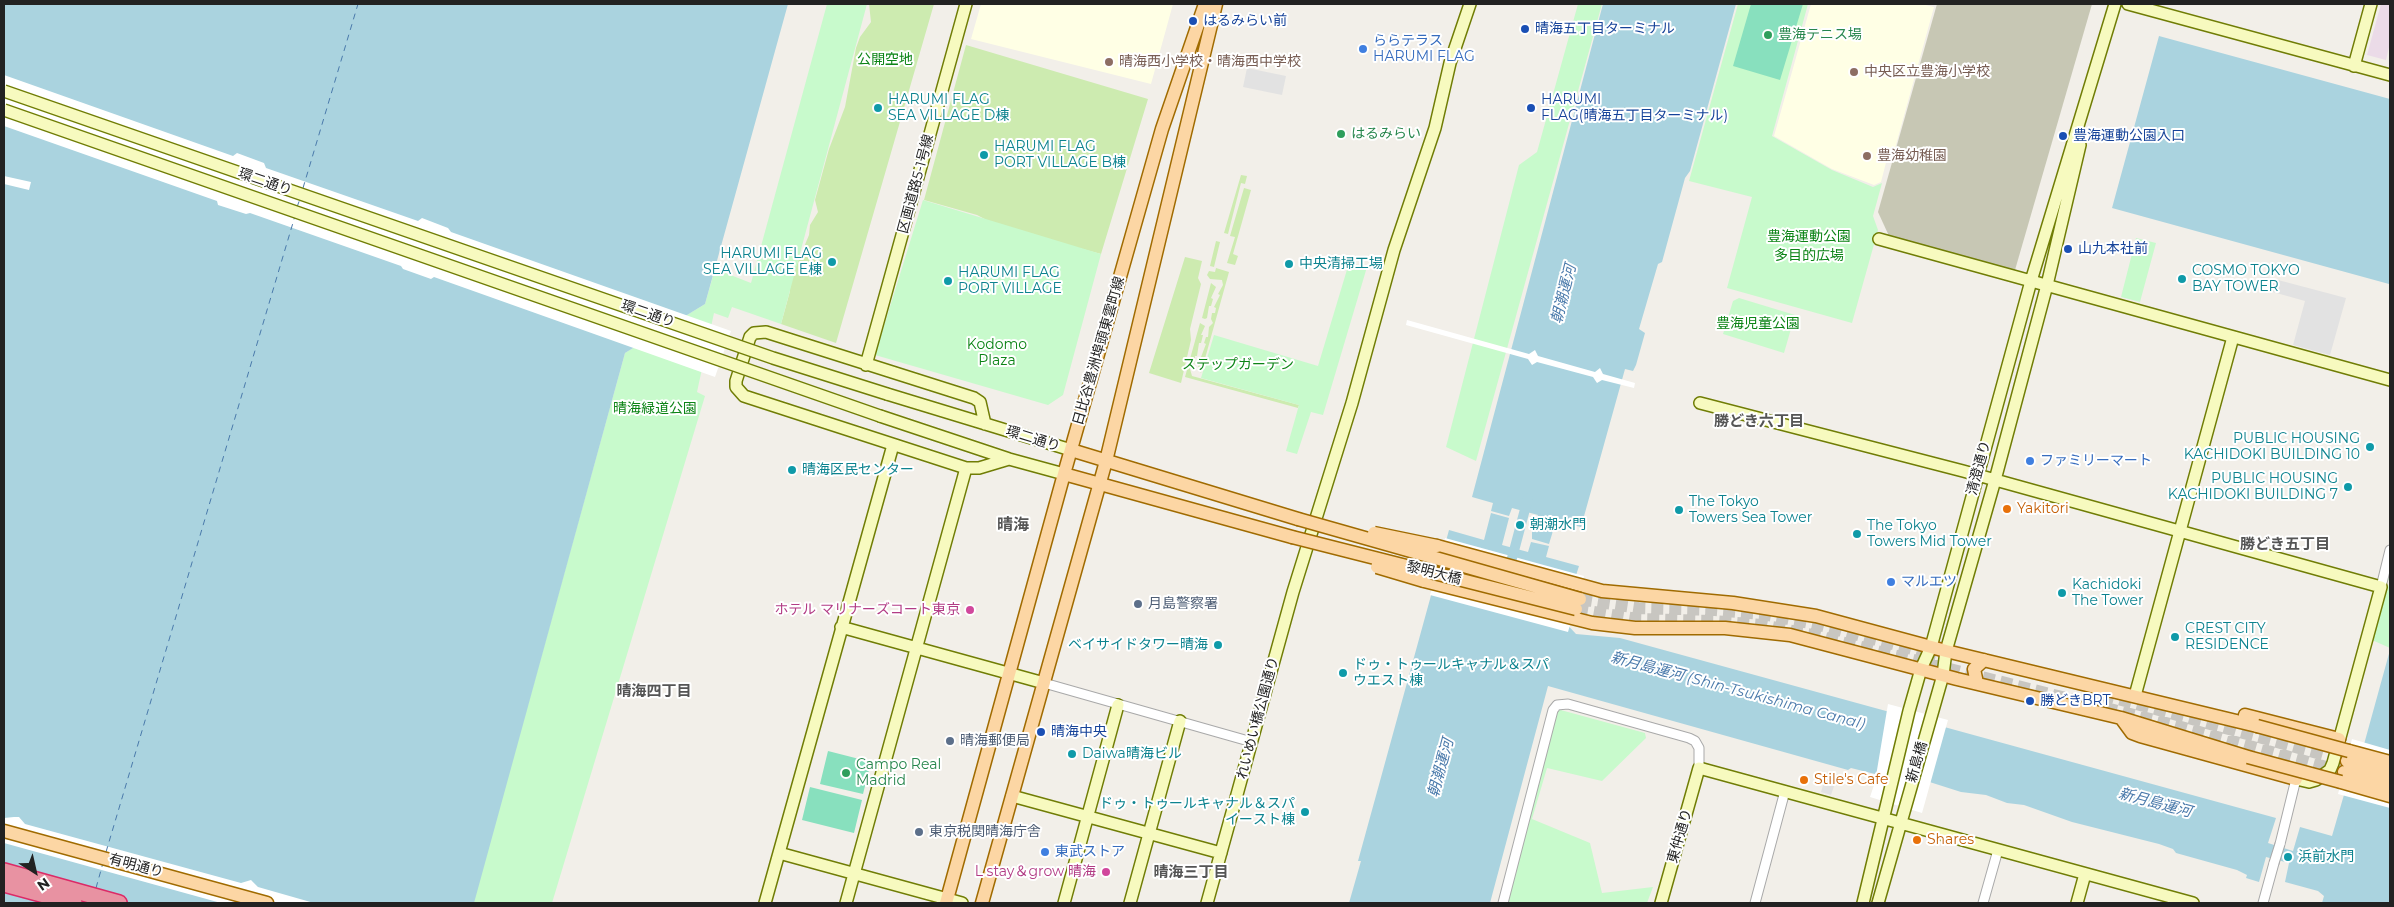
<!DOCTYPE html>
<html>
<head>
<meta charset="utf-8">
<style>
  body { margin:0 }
  #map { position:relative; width:2394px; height:907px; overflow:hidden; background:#f2efe9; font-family:Montserrat,sans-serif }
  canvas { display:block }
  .frame { position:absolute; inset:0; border:5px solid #222; pointer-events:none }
  .north { position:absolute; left:10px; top:847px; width:50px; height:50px; -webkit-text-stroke:4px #fff; paint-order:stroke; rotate:145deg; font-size:14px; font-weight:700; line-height:20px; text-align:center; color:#222 }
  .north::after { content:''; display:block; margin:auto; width:18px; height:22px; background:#222; clip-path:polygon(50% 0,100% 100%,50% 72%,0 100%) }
</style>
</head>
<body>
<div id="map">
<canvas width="2394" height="907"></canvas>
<div class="frame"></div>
<div class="north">N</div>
</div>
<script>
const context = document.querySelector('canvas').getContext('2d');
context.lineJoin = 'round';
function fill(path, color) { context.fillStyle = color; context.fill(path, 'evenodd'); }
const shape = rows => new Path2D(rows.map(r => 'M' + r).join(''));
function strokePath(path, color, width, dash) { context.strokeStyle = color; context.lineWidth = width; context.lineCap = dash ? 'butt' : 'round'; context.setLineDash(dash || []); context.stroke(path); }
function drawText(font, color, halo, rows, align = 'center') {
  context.font = font + ' Montserrat,"Noto Sans JP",sans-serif'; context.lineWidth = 4; context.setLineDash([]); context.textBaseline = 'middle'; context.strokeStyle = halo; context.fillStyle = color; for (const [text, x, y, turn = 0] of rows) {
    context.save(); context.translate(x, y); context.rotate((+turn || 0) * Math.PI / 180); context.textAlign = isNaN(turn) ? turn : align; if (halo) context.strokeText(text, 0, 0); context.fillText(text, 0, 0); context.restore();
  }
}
fill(shape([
  [2381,4,2390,4,2390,43,2386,60,2367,55]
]), '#ebdbe8');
fill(shape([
  [981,4,1173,4,1151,84,971,39],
  [1811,4,1921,4,1934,7,1894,152,1889,151,1881,182,1874,185,1832,169,1774,136]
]), '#ffffe5');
fill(shape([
  [1937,4,2092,4,2015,270,1889,236,1878,212]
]), '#c7c7b4');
fill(shape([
  [869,4,934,4,836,343,781,324,790,291,789,283,809,235,810,225,818,212,815,200,829,149,845,107,856,48,860,37,871,22],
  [966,45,1148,99,1101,254,1000,227,977,215,924,200],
  [1241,175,1247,176,1245,184,1241,183,1228,234,1224,233],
  [1244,188,1251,190,1233,254,1238,256,1235,265,1227,263,1235,237,1230,236],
  [1216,241,1220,242,1214,267,1210,266],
  [1185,257,1202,261,1198,278,1201,284,1190,329,1191,340,1181,383,1149,373],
  [1216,268,1229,272,1201,373,1198,368,1199,363,1202,358,1201,357,1206,344,1204,343,1206,337,1208,337,1209,327,1213,323,1211,319,1212,313,1215,313,1216,308,1214,307,1220,295,1218,294,1223,285,1222,280,1210,279,1207,275,1209,271,1215,272],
  [1211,283,1216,287,1211,298,1213,299,1211,306,1209,306,1207,318,1205,319,1202,318],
  [1200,323,1205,326,1201,335,1203,335,1201,343,1199,343,1197,356,1195,356,1194,367,1190,369,1192,376,1299,405,1298,408,1185,377]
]), '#cdebb0');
fill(shape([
  [827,4,867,4,781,324,732,307,728,318,714,313,697,392,705,396,552,903,473,903,625,353,705,304,715,269,751,283],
  [1578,4,1602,4,1476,461,1446,447,1519,165,1537,152],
  [1738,4,1808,4,1772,136,1832,170,1873,187,1882,183,1873,216,1878,230,1852,323,1727,288,1752,197,1689,181],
  [923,200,1101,254,1063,395,1048,405,875,355],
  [2136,238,2156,243,2140,302,2121,297],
  [1349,263,1367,267,1323,415,1311,412,1297,454,1286,451,1299,405,1201,378,1214,335,1318,366],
  [1739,298,1795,315,1784,353,1723,334,1733,301],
  [2390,563,2390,648,2372,640,2390,581,2386,579],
  [1557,709,1645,733,1646,738,1602,781,1547,768,1532,819,1590,843,1602,893,1653,887,1647,903,1506,903]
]), '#c8facc');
fill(shape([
  [1751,4,1803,4,1780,80,1733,66],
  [828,751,871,762,863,794,820,784],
  [810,787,862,800,854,833,802,820]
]), '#88e0be');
fill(shape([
  [1247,68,1286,76,1282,95,1243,87],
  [2263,276,2346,298,2330,355,2293,345,2305,301,2255,287,2257,280],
  [1827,772,1838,774,1831,795,1821,792]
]), '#e2e2e2');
fill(shape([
  [4,4,788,4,705,304,625,353,474,903,4,903],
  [1603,4,1736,4,1690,171,1685,178,1662,262,1658,264,1639,329,1645,333,1636,365,1633,371,1625,369,1581,527,1556,521,1549,544,1532,539,1532,531,1538,515,1512,508,1509,516,1491,511,1493,503,1472,497],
  [2159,36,2390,99,2389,284,2112,208],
  [1491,513,1509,518,1502,545,1528,552,1531,542,1549,546,1546,557,1579,566,1562,619,1576,634,1620,638,2276,818,2268,843,2293,851,2300,827,2332,836,2348,781,2355,777,2390,650,2390,903,2322,903,2324,896,2318,891,2285,882,2289,863,2266,857,2259,882,2246,878,2247,875,2237,870,2176,853,2173,849,2159,844,2072,822,2024,805,2007,803,1986,795,1961,792,1917,778,1895,779,1851,768,1848,770,1548,686,1490,903,1349,903,1361,861,1358,861,1449,530,1484,540]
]), '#aad3df');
fill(shape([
  [4,75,233,156,237,153,264,163,266,168,418,221,422,218,448,228,451,232,731,331,715,377,434,277,431,279,403,269,401,266,250,213,246,214,218,205,217,201,4,126],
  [4,176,31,182,29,190,4,184],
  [1407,320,1529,354,1535,350,1538,356,1595,372,1600,368,1603,374,1635,383,1634,388,1602,380,1597,383,1593,377,1537,362,1532,365,1528,359,1406,325],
  [1445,538,1584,576,1568,632,1430,595],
  [1888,704,1948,720,1922,813,1870,797,1875,782],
  [2352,739,2390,750,2390,808,2338,794],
  [14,817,19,817,25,824,241,883,251,880,258,887,314,903,221,903,4,843,4,818]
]), '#fff');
strokePath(shape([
  [1511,562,1528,498]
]), '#aad3df', 10);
strokePath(shape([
  [303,188,358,4],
  [297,207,300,199],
  [106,852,295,216],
  [96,888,103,863]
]), '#4a7aab', 1, [6, 5]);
strokePath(shape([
  [1580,599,1638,608,1715,610,1763,614,1815,624,1936,655],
  [1576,609,1637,619,1714,621,1762,625,1813,635,2170,724,2344,772],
  [2085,690,2347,761]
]), '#c8c6c1', 12, [12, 6]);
const street = shape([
  [2381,587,2390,550],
  [1044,683,1252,742],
  [2280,844,2296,779],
  [1503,903,1553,710,1557,705,1568,704,1689,738,1695,741,1699,748,1699,768],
  [1755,903,1785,791],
  [1983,903,1998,850],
  [2263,903,2274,863]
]);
const secondary = shape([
  [2128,4,2390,75],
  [2354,66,2371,4],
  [1879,239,2390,380],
  [866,365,966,4],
  [887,394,1071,450],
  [1700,403,1963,471,2381,587,2333,763,2330,770,2316,780,2309,782,2296,779],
  [880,416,1009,459,1064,474],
  [985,424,980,402,974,398,766,332,754,333,750,337,736,381,736,387,744,396,966,468,979,468,1009,459],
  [841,627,1044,683],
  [2136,692,2233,337],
  [1012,796,1221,853],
  [779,853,962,903],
  [765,903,893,445],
  [846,903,966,468],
  [1064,903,1118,705],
  [1130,903,1180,721],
  [1207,903,1293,592,1352,403,1394,250,1435,128,1450,63,1470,4],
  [1661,903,1699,768,2193,903],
  [1863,903,1909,711,1921,669,1931,647,2031,281,2115,4],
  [1878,903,1943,675,1946,651,1995,480,2047,285,2080,145],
  [2077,903,2085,874]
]);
const primary = shape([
  [1071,450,1298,519],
  [1064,474,1292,537],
  [1437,546,1602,591,1733,603,1816,616,1946,651,2257,726],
  [1424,581,1592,623,1635,628,1725,628,1790,635,1957,679,2121,718,2248,757],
  [1977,683,1974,669,1984,660],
  [2245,715,2339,739],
  [2121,718,2132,733,2140,736,2296,779],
  [2349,751,2390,762],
  [2347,761,2390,773],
  [2344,772,2390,785],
  [2341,782,2390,796],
  [4,831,267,903],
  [946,903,1064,474,1162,129,1205,4],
  [982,903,1106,461,1216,4]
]);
const highway = shape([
  [4,871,119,903],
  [4,884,74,903]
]);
strokePath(street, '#a9a9a9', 11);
strokePath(secondary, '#707d05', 14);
strokePath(primary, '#a06b00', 15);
strokePath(highway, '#dc2a67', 18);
strokePath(street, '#fff', 9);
strokePath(secondary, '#f7fabf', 11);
strokePath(primary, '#fcd6a4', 12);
strokePath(highway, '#e892a2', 15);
const streetBridge = shape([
  [2274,863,2280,844]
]);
const secondaryBridge = shape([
  [4,91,773,358,887,394],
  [4,110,880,416]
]);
const primaryBridge = shape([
  [1298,519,1580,599],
  [1374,533,1437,546],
  [1292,537,1576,609],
  [1377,567,1424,581],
  [2257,726,2349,751],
  [2248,757,2341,782]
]);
strokePath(streetBridge, '#a9a9a9', 11, []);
strokePath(secondaryBridge, '#707d05', 14, []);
strokePath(primaryBridge, '#a06b00', 15, []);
strokePath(streetBridge, '#fff', 9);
strokePath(secondaryBridge, '#f7fabf', 11);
strokePath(primaryBridge, '#fcd6a4', 12);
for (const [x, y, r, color] of [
  [1193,21,5,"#1a4fb4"],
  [1525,29,5,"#1a4fb4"],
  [1768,35,5,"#2e9e5b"],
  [1363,49,5,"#3f7fe0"],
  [1109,62,5,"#8d6e63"],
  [1854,72,5,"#8d6e63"],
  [878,108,5,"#0f9aa8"],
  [1531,108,5,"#1a4fb4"],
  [1341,134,5,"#2e9e5b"],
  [2063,136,5,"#1a4fb4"],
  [984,155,5,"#0f9aa8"],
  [1867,156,5,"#8d6e63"],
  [2068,249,5,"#1a4fb4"],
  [832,262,5,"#0f9aa8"],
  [1289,264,5,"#0f9aa8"],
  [2182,279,5,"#0f9aa8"],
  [948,281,5,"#0f9aa8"],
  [2370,447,5,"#0f9aa8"],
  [2030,461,5,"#3f7fe0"],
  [792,470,5,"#0f9aa8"],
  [2348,487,5,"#0f9aa8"],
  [2007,509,5,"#e8710a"],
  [1679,510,5,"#0f9aa8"],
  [1520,525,5,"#0f9aa8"],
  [1857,534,5,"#0f9aa8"],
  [1891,582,5,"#3f7fe0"],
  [2062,593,5,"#0f9aa8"],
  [1138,604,5,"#5c6f8a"],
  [970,610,5,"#d1479c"],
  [2175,637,5,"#0f9aa8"],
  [1218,645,5,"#0f9aa8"],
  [1343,673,5,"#0f9aa8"],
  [2030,701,5,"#1a4fb4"],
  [1041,732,5,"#1a4fb4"],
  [950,741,5,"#5c6f8a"],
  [1072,754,5,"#0f9aa8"],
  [846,773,5,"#2e9e5b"],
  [1804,780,5,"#e8710a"],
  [1305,812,5,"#0f9aa8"],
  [919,832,5,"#5c6f8a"],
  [1917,840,5,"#e8710a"],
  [1045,852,5,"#3f7fe0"],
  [2288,857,5,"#0f9aa8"],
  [1106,872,5,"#d1479c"]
]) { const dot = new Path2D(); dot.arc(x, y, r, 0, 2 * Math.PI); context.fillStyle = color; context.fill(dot); strokePath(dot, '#fff', 2); }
drawText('14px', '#164399', '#fff', [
  ["はるみらい前",1203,21],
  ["晴海五丁目ターミナル",1535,29],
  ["HARUMI",1541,100],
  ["FLAG(晴海五丁目ターミナル)",1541,116],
  ["豊海運動公園入口",2073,136],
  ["山九本社前",2078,249],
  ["勝どきBRT",2040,701],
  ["晴海中央",1051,732]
], 'left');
drawText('14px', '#27864d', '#fff', [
  ["豊海テニス場",1778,35],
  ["はるみらい",1351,134],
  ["Campo Real",856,765],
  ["Madrid",856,781]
], 'left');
drawText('14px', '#366cbe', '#fff', [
  ["ららテラス",1373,41],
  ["HARUMI FLAG",1373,57],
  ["ファミリーマート",2040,461],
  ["マルエツ",1901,582],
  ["東武ストア",1055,852]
], 'left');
drawText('14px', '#0c8416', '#fff', [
  ["公開空地",885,60],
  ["豊海運動公園",1809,237],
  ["多目的広場",1809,256],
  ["豊海児童公園",1758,324],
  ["Kodomo",997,345],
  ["Plaza",997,361],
  ["ステップガーデン",1238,365],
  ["晴海緑道公園",655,409]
]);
drawText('14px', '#785e54', '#fff', [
  ["晴海西小学校・晴海西中学校",1119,62],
  ["中央区立豊海小学校",1864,72],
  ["豊海幼稚園",1877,156]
], 'left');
drawText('14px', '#0d838f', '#fff', [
  ["HARUMI FLAG",888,100],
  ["SEA VILLAGE D棟",888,116],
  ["HARUMI FLAG",994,147],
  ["PORT VILLAGE B棟",994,163],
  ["HARUMI FLAG",822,254,"right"],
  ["SEA VILLAGE E棟",822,270,"right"],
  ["中央清掃工場",1299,264],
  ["COSMO TOKYO",2192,271],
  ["BAY TOWER",2192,287],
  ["HARUMI FLAG",958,273],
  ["PORT VILLAGE",958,289],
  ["PUBLIC HOUSING",2360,439,"right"],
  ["KACHIDOKI BUILDING 10",2360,455,"right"],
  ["晴海区民センター",802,470],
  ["PUBLIC HOUSING",2338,479,"right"],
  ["KACHIDOKI BUILDING 7",2338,495,"right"],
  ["The Tokyo",1689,502],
  ["Towers Sea Tower",1689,518],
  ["朝潮水門",1530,525],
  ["The Tokyo",1867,526],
  ["Towers Mid Tower",1867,542],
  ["Kachidoki",2072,585],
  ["The Tower",2072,601],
  ["CREST CITY",2185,629],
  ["RESIDENCE",2185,645],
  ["ベイサイドタワー晴海",1208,645,"right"],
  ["ドゥ・トゥールキャナル＆スパ",1353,665],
  ["ウエスト棟",1353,681],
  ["Daiwa晴海ビル",1082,754],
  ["ドゥ・トゥールキャナル＆スパ",1295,804,"right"],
  ["イースト棟",1295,820,"right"],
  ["浜前水門",2298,857]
], 'left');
drawText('14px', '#222', '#fff', [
  ["環二通り",265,182,19],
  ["区画道路5-1号線",916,184,-75],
  ["環二通り",648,314,19],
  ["日比谷豊洲埠頭東雲町線",1099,351,-74],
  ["環二通り",1033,439,17],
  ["清澄通り",1979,468,-75],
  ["黎明大橋",1434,573,14],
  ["れいめい橋公園通り",1258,718,-75],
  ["新島橋",1917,762,-74],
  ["東仲通り",1680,836,-74],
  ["有明通り",136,866,15]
]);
drawText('14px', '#c56008', '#fff', [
  ["Yakitori",2017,509],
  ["Stile's Cafe",1814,780],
  ["Shares",1927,840]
], 'left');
drawText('14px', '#4e5e75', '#fff', [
  ["月島警察署",1148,604],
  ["晴海郵便局",960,741],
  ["東京税関晴海庁舎",929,832]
], 'left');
drawText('14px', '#b23c85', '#fff', [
  ["ホテル マリナーズコート東京",960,610],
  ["L stay＆grow 晴海",1096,872]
], 'right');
drawText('italic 15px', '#4a7aab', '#fff', [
  ["朝潮運河",1564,294,-76],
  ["新月島運河 (Shin-Tsukishima Canal)",1738,691,15],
  ["朝潮運河",1441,768,-75],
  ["新月島運河",2155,803,15]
]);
drawText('bold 15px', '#555', '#fff', [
  ["勝どき六丁目",1759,422],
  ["勝どき五丁目",2285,545],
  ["晴海四丁目",654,692],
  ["晴海三丁目",1191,873]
]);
drawText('bold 16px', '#555', '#fff', [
  ["晴海",1013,525]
]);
</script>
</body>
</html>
